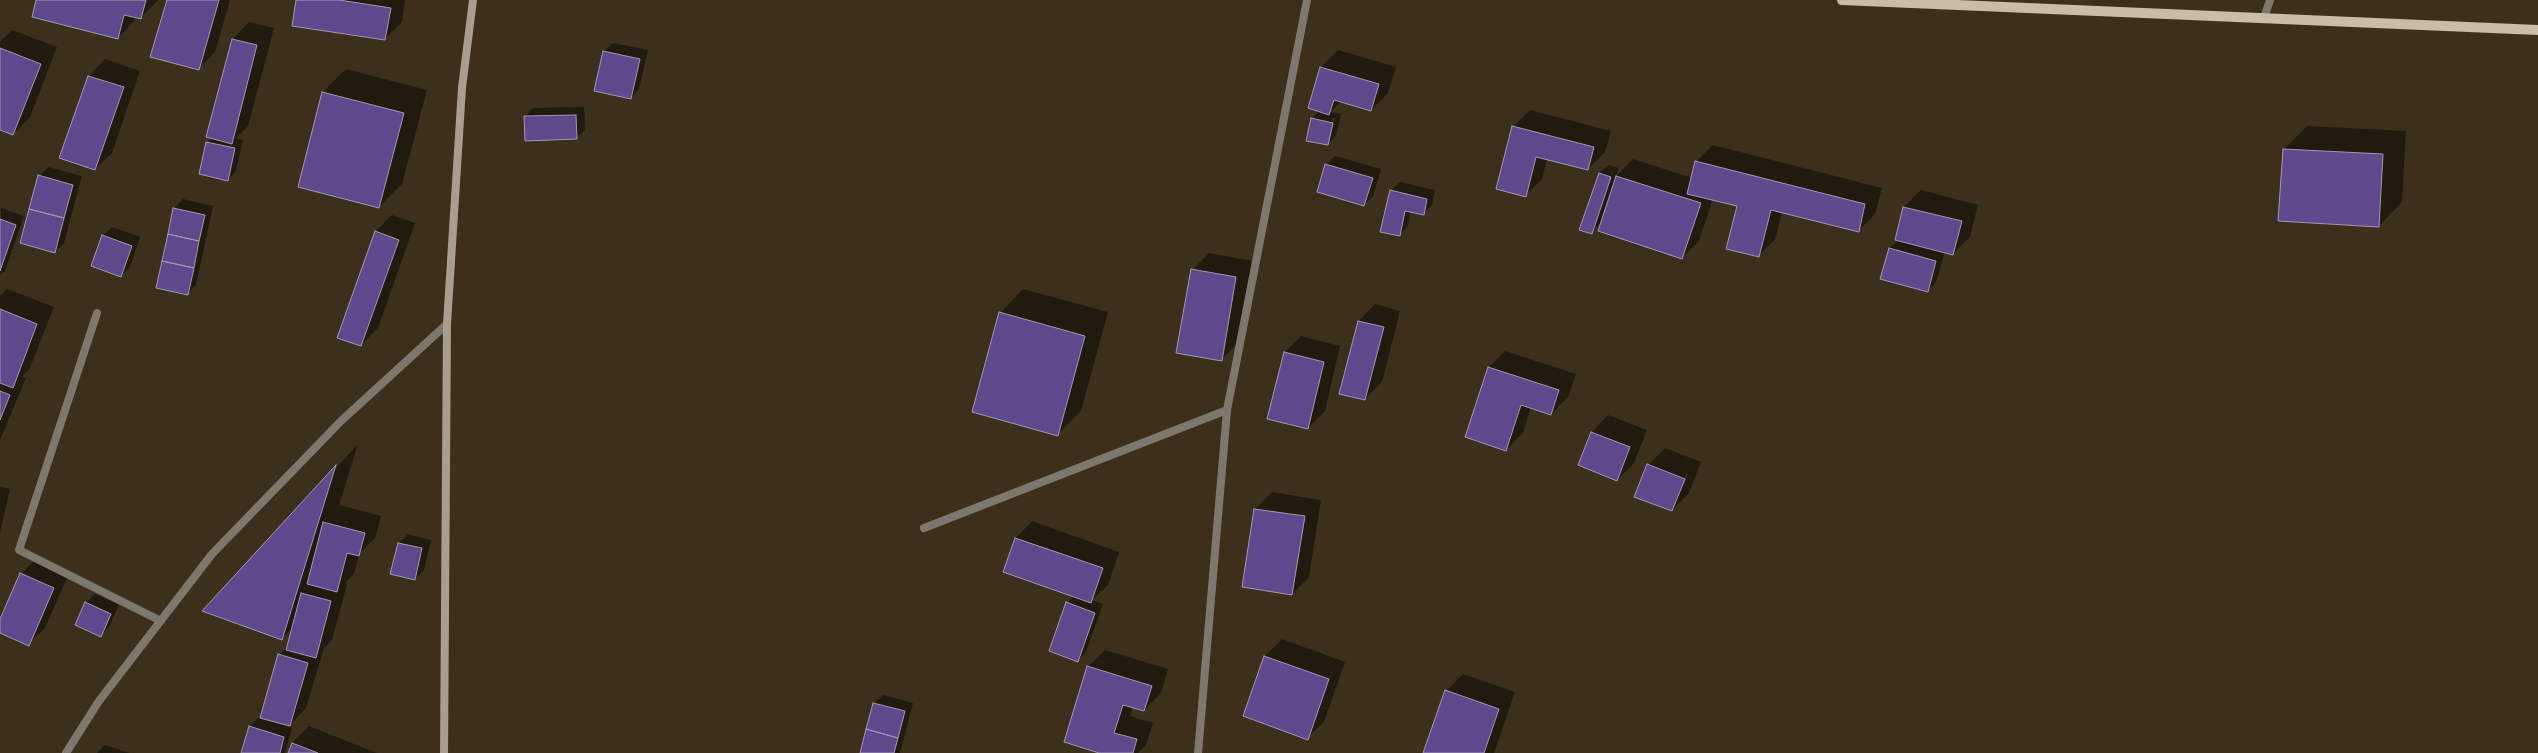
<!DOCTYPE html>
<html>
<head>
<meta charset="utf-8">
<style>
  body { margin:0 }
  canvas { display:block; background:#3c301c }
</style>
</head>
<body>
<canvas width="2538" height="753"></canvas>
<script>
const context = document.querySelector('canvas').getContext('2d');
context.lineJoin = 'round';
function fill(path, color) { context.fillStyle = color; context.fill(path, 'evenodd'); }
const shape = rows => new Path2D(rows.map(r => 'M' + r).join(''));
function strokePath(path, color, width, dash) { context.strokeStyle = color; context.lineWidth = width; context.lineCap = dash ? 'butt' : 'round'; context.setLineDash(dash || []); context.stroke(path); }
fill(shape([
  [37,0,158,0,141,18,136,17,134,21,118,38],
  [168,0,230,0,215,52,198,69],
  [297,0,405,0,402,22,385,39],
  [249,22,274,28,248,126,236,138,243,140,236,171,228,180,207,143,212,138,207,137,233,39],
  [12,30,57,47,30,117,13,134,0,129,0,42],
  [613,43,648,50,639,89,631,98,596,90,604,51],
  [1338,50,1396,67,1388,93,1371,110,1342,101,1330,112,1341,114,1336,136,1328,144,1311,119,1320,111,1309,108,1321,67],
  [1333,118,1335,118,1331,136,1329,136],
  [105,59,140,71,112,153,95,169,61,158,89,76],
  [346,69,427,90,402,184,379,207,299,186,323,92],
  [584,107,585,130,576,138,525,117,533,108],
  [1530,110,1611,131,1605,152,1588,169,1547,159,1542,179,1525,196,1513,127],
  [2307,126,2406,131,2402,202,2379,226,2284,149],
  [1713,145,1882,188,1875,214,1858,231,1782,212,1775,240,1758,256,1738,205,1713,199,1699,241,1682,258,1602,222,1591,233,1599,173,1608,165,1619,168,1616,176,1633,159,1692,178,1696,162],
  [1335,156,1381,169,1373,196,1364,205,1326,165],
  [48,167,82,176,64,243,55,252,39,176],
  [1400,182,1435,190,1432,205,1423,214,1411,211,1408,226,1399,235,1391,190],
  [1921,190,1978,205,1970,237,1953,254,1945,252,1936,282,1928,291,1889,248,1898,240,1896,240,1904,207],
  [183,199,213,206,196,285,187,294,157,287,174,208],
  [1,208,24,216,5,271,0,275],
  [392,215,415,223,378,328,361,345,376,231],
  [112,227,140,237,130,267,121,276,103,236],
  [1209,253,1253,261,1238,343,1221,360,1192,270],
  [7,289,54,307,29,370,22,377,26,378,0,440,0,296],
  [1023,289,1108,312,1081,411,1057,435,1000,313],
  [1375,304,1400,311,1382,382,1365,399,1359,321],
  [1301,336,1340,346,1325,411,1308,428,1284,353],
  [1505,351,1576,374,1568,397,1551,414,1531,407,1523,433,1506,450,1488,368],
  [1608,415,1647,430,1634,463,1617,480,1579,465,1592,432],
  [358,444,339,505,381,516,375,538,359,554,354,574,345,583,347,584,332,640,324,648,306,708,290,725,279,655,288,646,293,628,282,638,204,611],
  [1665,448,1701,462,1689,493,1672,510,1648,465],
  [1686,474,1688,474,1681,491,1679,491],
  [0,487,10,489,0,532],
  [1272,492,1321,500,1309,577,1292,594,1255,509],
  [1032,521,1119,552,1108,585,1092,600,1103,604,1086,652,1078,661,1067,603,1074,596,1004,572,1016,538],
  [408,534,431,540,424,570,415,579,391,573,399,543],
  [38,557,70,571,45,628,28,644,0,632,0,622,21,574],
  [95,594,119,605,109,627,101,635,86,603],
  [1282,639,1345,662,1324,722,1307,738,1244,716,1265,656],
  [1105,650,1168,669,1161,693,1144,710,1133,706,1130,716,1153,723,1146,745,1138,753,1102,753,1088,667],
  [1463,674,1515,692,1494,753,1424,753,1446,691],
  [883,695,913,703,900,753,861,753,874,703],
  [258,718,292,728,285,753,242,753,250,727],
  [309,726,377,753,289,753,292,743],
  [105,745,130,753,97,753]
]), '#0007');
const building = shape([
  [36,0,146,0,141,19,124,15,118,39,32,17,36,0],
  [167,0,219,0,199,70,150,57,167,0],
  [296,0,339,0,391,8,385,40,292,26,296,0],
  [232,39,257,45,232,144,206,137,232,39],
  [0,48,41,64,13,135,0,130,0,48],
  [603,51,640,59,631,99,594,91,603,51],
  [1320,67,1379,84,1371,111,1334,100,1329,115,1308,108,1320,67],
  [88,76,124,87,95,170,59,158,88,76],
  [322,92,404,113,379,208,298,187,322,92],
  [576,115,577,139,525,141,524,116,576,115],
  [1311,118,1333,123,1328,145,1306,141,1311,118],
  [1512,126,1594,147,1588,170,1536,157,1526,197,1496,189,1512,126],
  [206,142,235,148,228,181,199,174,206,142],
  [2283,149,2383,154,2379,227,2278,221,2283,149],
  [1695,161,1865,204,1859,232,1771,210,1759,257,1726,249,1737,206,1687,194,1695,161],
  [1325,164,1373,178,1364,206,1317,192,1325,164],
  [1599,173,1611,177,1592,234,1579,230,1599,173],
  [38,175,73,185,64,218,29,209,38,175],
  [1616,176,1701,203,1682,259,1598,231,1616,176],
  [1390,190,1427,199,1424,215,1405,211,1400,236,1380,232,1390,190],
  [1903,207,1962,221,1953,255,1895,240,1903,207],
  [173,208,205,215,199,241,168,234,173,208],
  [29,209,64,218,55,253,20,243,29,209],
  [0,219,16,225,0,271,0,219],
  [375,231,399,240,361,346,337,338,375,231],
  [168,234,199,241,194,268,162,261,168,234],
  [102,235,132,246,121,277,91,266,102,235],
  [1889,248,1936,261,1928,292,1880,279,1889,248],
  [162,261,194,268,188,295,156,288,162,261],
  [1191,269,1236,277,1222,361,1176,353,1191,269],
  [0,309,37,324,13,388,0,383,0,309],
  [999,312,1085,336,1058,436,972,412,999,312],
  [1358,321,1384,327,1365,400,1339,394,1358,321],
  [1284,352,1324,362,1308,429,1267,419,1284,352],
  [1488,367,1559,390,1551,415,1521,405,1506,451,1465,437,1488,367],
  [0,391,10,395,0,420,0,391],
  [1591,432,1630,447,1617,481,1578,465,1591,432],
  [1647,464,1685,479,1672,511,1634,497,1647,464],
  [336,465,282,640,202,611,336,465],
  [1254,509,1305,516,1292,595,1242,587,1254,509],
  [323,522,365,533,359,556,347,553,337,592,307,584,323,522],
  [1015,538,1103,568,1091,603,1003,572,1015,538],
  [398,543,422,548,415,580,390,574,398,543],
  [20,573,54,588,29,646,0,633,0,619,20,573],
  [301,593,331,601,316,658,286,650,301,593],
  [85,602,111,614,101,637,75,625,85,602],
  [1066,602,1095,613,1078,662,1049,651,1066,602],
  [278,654,308,663,290,726,260,718,278,654],
  [1264,656,1329,679,1308,740,1243,716,1264,656],
  [1087,666,1152,686,1144,711,1123,705,1114,733,1137,739,1133,753,1099,753,1064,742,1087,666],
  [1445,690,1499,709,1484,753,1423,753,1445,690],
  [873,703,905,711,898,738,866,729,873,703],
  [249,726,284,737,280,753,241,753,249,726],
  [866,729,898,738,894,753,860,753,866,729],
  [292,743,318,753,288,753,292,743]
]);
fill(building, '#5f498c');
strokePath(building, '#a099b2', 1);
strokePath(shape([
  [97,313,19,550,161,621],
  [924,528,1227,410],
  [66,753,99,701,212,554,341,421,447,324],
  [1198,753,1227,410,1307,0]
]), '#7e776e', 8);
strokePath(shape([
  [2264,18,2270,0]
]), '#7e776e', 8);
strokePath(shape([
  [444,753,447,324,462,88,473,0]
]), '#a89e8f', 8);
strokePath(shape([
  [1842,0,2538,30]
]), '#c9bca8', 10);
</script>
</body>
</html>
